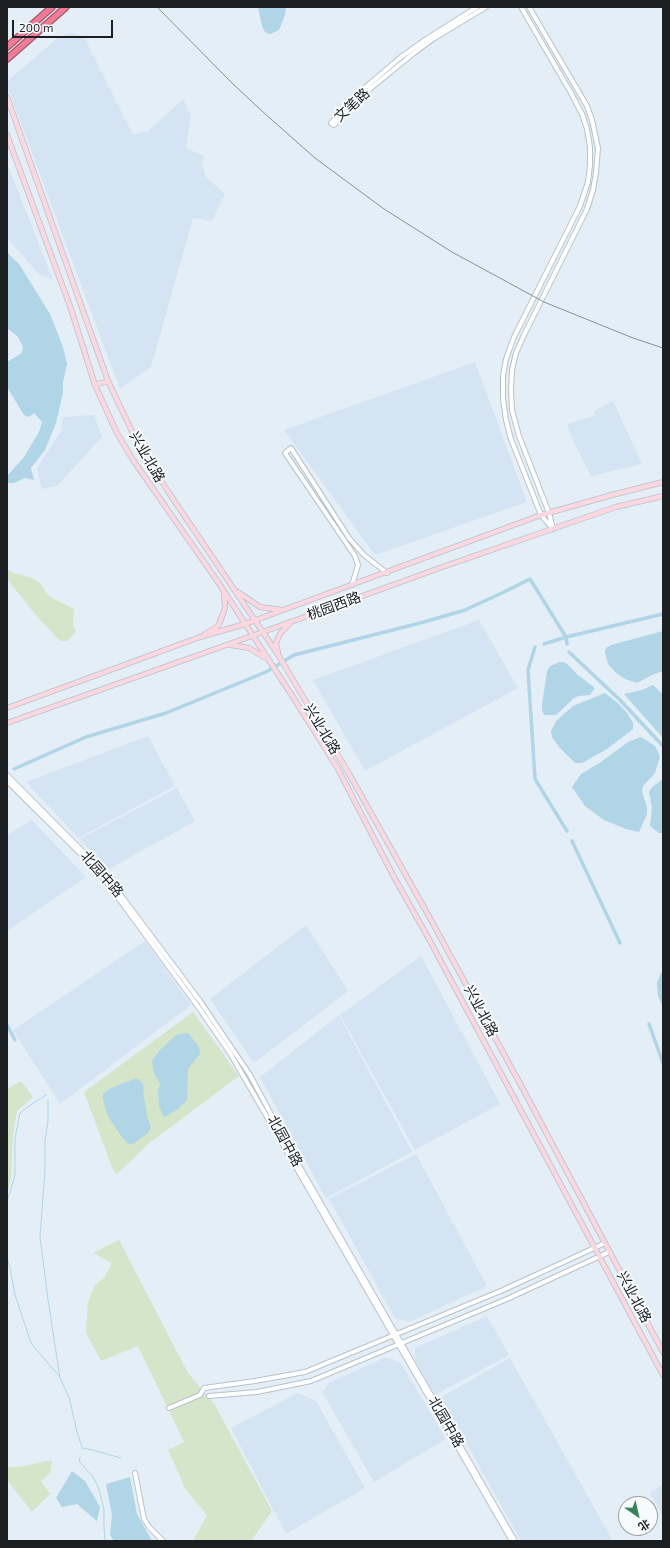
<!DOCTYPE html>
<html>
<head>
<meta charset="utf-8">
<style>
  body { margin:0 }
  #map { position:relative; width:670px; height:1548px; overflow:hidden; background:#e4eef7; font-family:"Exo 2","Noto Sans SC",sans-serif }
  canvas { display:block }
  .frame { position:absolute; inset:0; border:8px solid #1b1f22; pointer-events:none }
  .north { position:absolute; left:618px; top:1496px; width:40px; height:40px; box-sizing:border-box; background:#f7fbfe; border:1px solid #9fa3a6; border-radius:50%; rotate:146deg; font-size:11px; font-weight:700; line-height:16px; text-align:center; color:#1b1f22 }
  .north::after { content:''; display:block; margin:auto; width:14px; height:18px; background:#368555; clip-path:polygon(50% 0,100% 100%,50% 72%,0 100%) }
  .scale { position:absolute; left:12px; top:20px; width:101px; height:18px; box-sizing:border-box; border:2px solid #1b1f22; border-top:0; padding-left:5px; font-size:12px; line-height:14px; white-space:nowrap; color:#1b1f22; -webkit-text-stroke:3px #f7fbfe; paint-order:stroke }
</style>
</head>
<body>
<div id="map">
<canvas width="670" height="1548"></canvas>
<div class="frame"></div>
<div class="north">北</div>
<div class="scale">200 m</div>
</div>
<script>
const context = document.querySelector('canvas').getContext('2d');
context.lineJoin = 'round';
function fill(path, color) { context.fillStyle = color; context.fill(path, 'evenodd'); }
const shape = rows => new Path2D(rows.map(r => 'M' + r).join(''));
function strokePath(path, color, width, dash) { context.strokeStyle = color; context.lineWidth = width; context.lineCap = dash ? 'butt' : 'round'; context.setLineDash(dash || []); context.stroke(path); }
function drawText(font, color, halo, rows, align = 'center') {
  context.font = font + ' "Exo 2","Noto Sans SC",sans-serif'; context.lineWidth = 4; context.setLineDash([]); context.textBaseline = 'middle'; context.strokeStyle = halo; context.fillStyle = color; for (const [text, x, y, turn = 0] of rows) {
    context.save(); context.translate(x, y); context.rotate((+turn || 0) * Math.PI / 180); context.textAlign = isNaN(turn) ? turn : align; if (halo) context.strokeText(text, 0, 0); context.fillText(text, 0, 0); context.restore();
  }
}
fill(shape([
  [71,33,84,37,133,135,148,131,183,99,191,115,186,148,204,156,202,163,206,177,225,194,212,221,193,218,151,367,120,389,7,86,7,81,59,37],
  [7,163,53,280,38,273,7,238],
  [475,362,527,502,375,555,284,430],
  [613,401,642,464,591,476,572,438,567,424,595,416,595,410],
  [94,415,102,437,57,486,42,489,37,468,61,431,63,417],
  [479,620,518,688,365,771,313,680],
  [148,736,175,786,78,838,26,782],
  [177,788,195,821,109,869,79,839],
  [32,820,86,877,7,931,7,835],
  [306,925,348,991,254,1063,210,999],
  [145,941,191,1005,60,1104,13,1030],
  [421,956,500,1104,415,1150,340,1015],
  [339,1015,412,1152,326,1198,260,1077],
  [416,1154,487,1286,409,1322,395,1318,329,1199],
  [487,1316,509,1355,435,1395,415,1360,415,1348],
  [386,1357,401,1363,446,1439,374,1482,322,1392,329,1383],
  [510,1358,613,1541,521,1541,441,1397],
  [298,1393,316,1401,365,1488,286,1534,231,1428],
  [663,1485,663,1516,650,1493]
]), '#d4e4f2');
fill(shape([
  [7,569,14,573,32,578,41,584,47,594,54,599,74,609,73,626,76,632,67,641,60,641,35,614,7,579],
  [193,1012,239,1076,148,1144,117,1174,113,1170,84,1092],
  [21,1081,33,1097,17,1111,13,1133,11,1178,7,1195,7,1089],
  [119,1240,188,1373,215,1405,272,1511,251,1541,193,1541,207,1515,186,1490,168,1450,184,1442,138,1346,101,1361,86,1333,88,1301,95,1285,104,1278,112,1263,93,1253],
  [46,1461,52,1461,50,1473,41,1481,50,1494,32,1512,7,1480,7,1467,20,1467]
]), '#d4e5c9');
fill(shape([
  [258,7,286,7,285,15,279,30,270,34,265,32,262,26],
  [7,252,19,264,50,314,63,347,67,364,63,382,63,393,56,423,45,450,31,468,34,480,25,478,14,483,8,483,7,476,24,457,39,432,42,422,34,413,29,417,24,415,7,387,7,362,22,353,23,347,18,337,7,328],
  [663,631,663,671,652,675,637,683,625,679,616,673,608,664,605,653,606,648,611,645],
  [560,662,566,663,578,675,595,688,590,695,578,696,573,699,556,715,544,715,542,710,542,705,547,671,550,666],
  [653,685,661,693,663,692,663,738,624,694,642,690],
  [605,693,619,704,627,713,633,723,633,729,607,749,582,763,575,763,559,747,552,737,551,731,556,721,573,706],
  [641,737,655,746,660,756,655,773,643,786,642,791,647,808,647,814,639,832,626,829,604,820,585,806,572,787,581,774,601,762,628,742],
  [663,779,663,833,659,833,650,826,652,808,649,792,652,787],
  [661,973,663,973,663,1007,658,996,657,982],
  [188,1033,199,1047,200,1054,188,1069,187,1100,177,1110,164,1117,159,1106,158,1092,160,1084,154,1073,152,1061,160,1050,176,1035],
  [137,1078,143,1084,144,1098,147,1115,151,1128,148,1133,133,1144,128,1144,121,1136,108,1116,103,1100,103,1094,111,1088],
  [72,1471,85,1481,100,1507,97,1521,77,1504,62,1507,56,1498],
  [130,1477,137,1514,152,1541,114,1541,110,1535,112,1515,106,1484]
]), '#afd5e7');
strokePath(shape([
  [48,1100,48,1121,45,1140,45,1170,40,1237,48,1300,60,1378,69,1397,78,1436,83,1449,85,1448,121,1458],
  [7,1202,15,1175,15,1138,20,1113,32,1104,46,1095],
  [7,1258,10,1268,15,1295,31,1343,34,1347,60,1377],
  [80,1457,79,1461,93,1477,99,1489,104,1510,104,1527,105,1541]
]), '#afd5e7', 1);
strokePath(shape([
  [544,644,566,637,567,644],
  [535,647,528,670,535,779,567,831],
  [569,652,620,700,663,746],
  [14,769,86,737,166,713,266,672,294,655,424,622,465,610,502,593,530,579,566,637,663,614],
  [572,841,620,943],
  [649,1024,663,1063],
  [7,1025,15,1040]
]), '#afd5e7', 3.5);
const tertiary = shape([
  [477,7,425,40,401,57,367,86,331,123,334,125,371,88,414,53,433,39,486,7],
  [521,7,571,93,582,114,587,129,590,147,590,165,588,182,580,206,514,337,506,359,503,376,503,399,506,420,511,439,541,515,553,529,549,513,519,436,512,410,511,390,512,370,516,353,524,335,587,209,593,190,596,173,598,148,592,120,587,106,529,7],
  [352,585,358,565,355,556,285,453,291,448,349,538,364,555,387,573],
  [7,775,95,864,111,882,200,1001,250,1075,289,1148,515,1541],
  [7,781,93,866,108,884,199,1008,230,1053,512,1541],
  [209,1396,257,1392,311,1381,507,1299,609,1252],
  [169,1408,200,1395,204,1388,255,1381,305,1372,503,1290,605,1243],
  [135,1473,144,1519,149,1527,163,1541]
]);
const secondary = shape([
  [7,97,108,381,139,446,169,493,277,653,348,772,431,920,524,1091,663,1352],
  [7,135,71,309,95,385,117,433,133,460,218,582,293,697,338,769,394,877,430,941,663,1375],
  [95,385,108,381],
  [238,592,260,607,282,610],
  [205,634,217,627,220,622,225,608,224,594],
  [231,645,249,648,266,658],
  [278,653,276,643,280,634,290,623],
  [7,708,200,637,245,624,541,515,612,495,663,482],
  [7,723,263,632,448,565,616,507,663,496]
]);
const motorway = shape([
  [7,47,52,7],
  [7,59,66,7]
]);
strokePath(tertiary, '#b8c2ca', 6);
strokePath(secondary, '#b8c2ca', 6);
strokePath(motorway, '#a65b6d', 8);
strokePath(tertiary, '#fff', 4);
strokePath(secondary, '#fbd7e0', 4.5);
strokePath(motorway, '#f17b96', 5.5);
strokePath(shape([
  [157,7,233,84,263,112,315,158,384,209,452,252,544,302,633,338,663,348]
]), '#899097', 1);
drawText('14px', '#1b1f22', '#f7fbfe', [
  ["文笔路",352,105,-42],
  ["兴业北路",147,457,60],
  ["桃园西路",334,606,-20],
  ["兴业北路",322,729,59],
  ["北园中路",102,874,49],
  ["兴业北路",481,1011,62],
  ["北园中路",285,1141,61],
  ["兴业北路",634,1297,62],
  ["北园中路",446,1422,60]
]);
</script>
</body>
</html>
